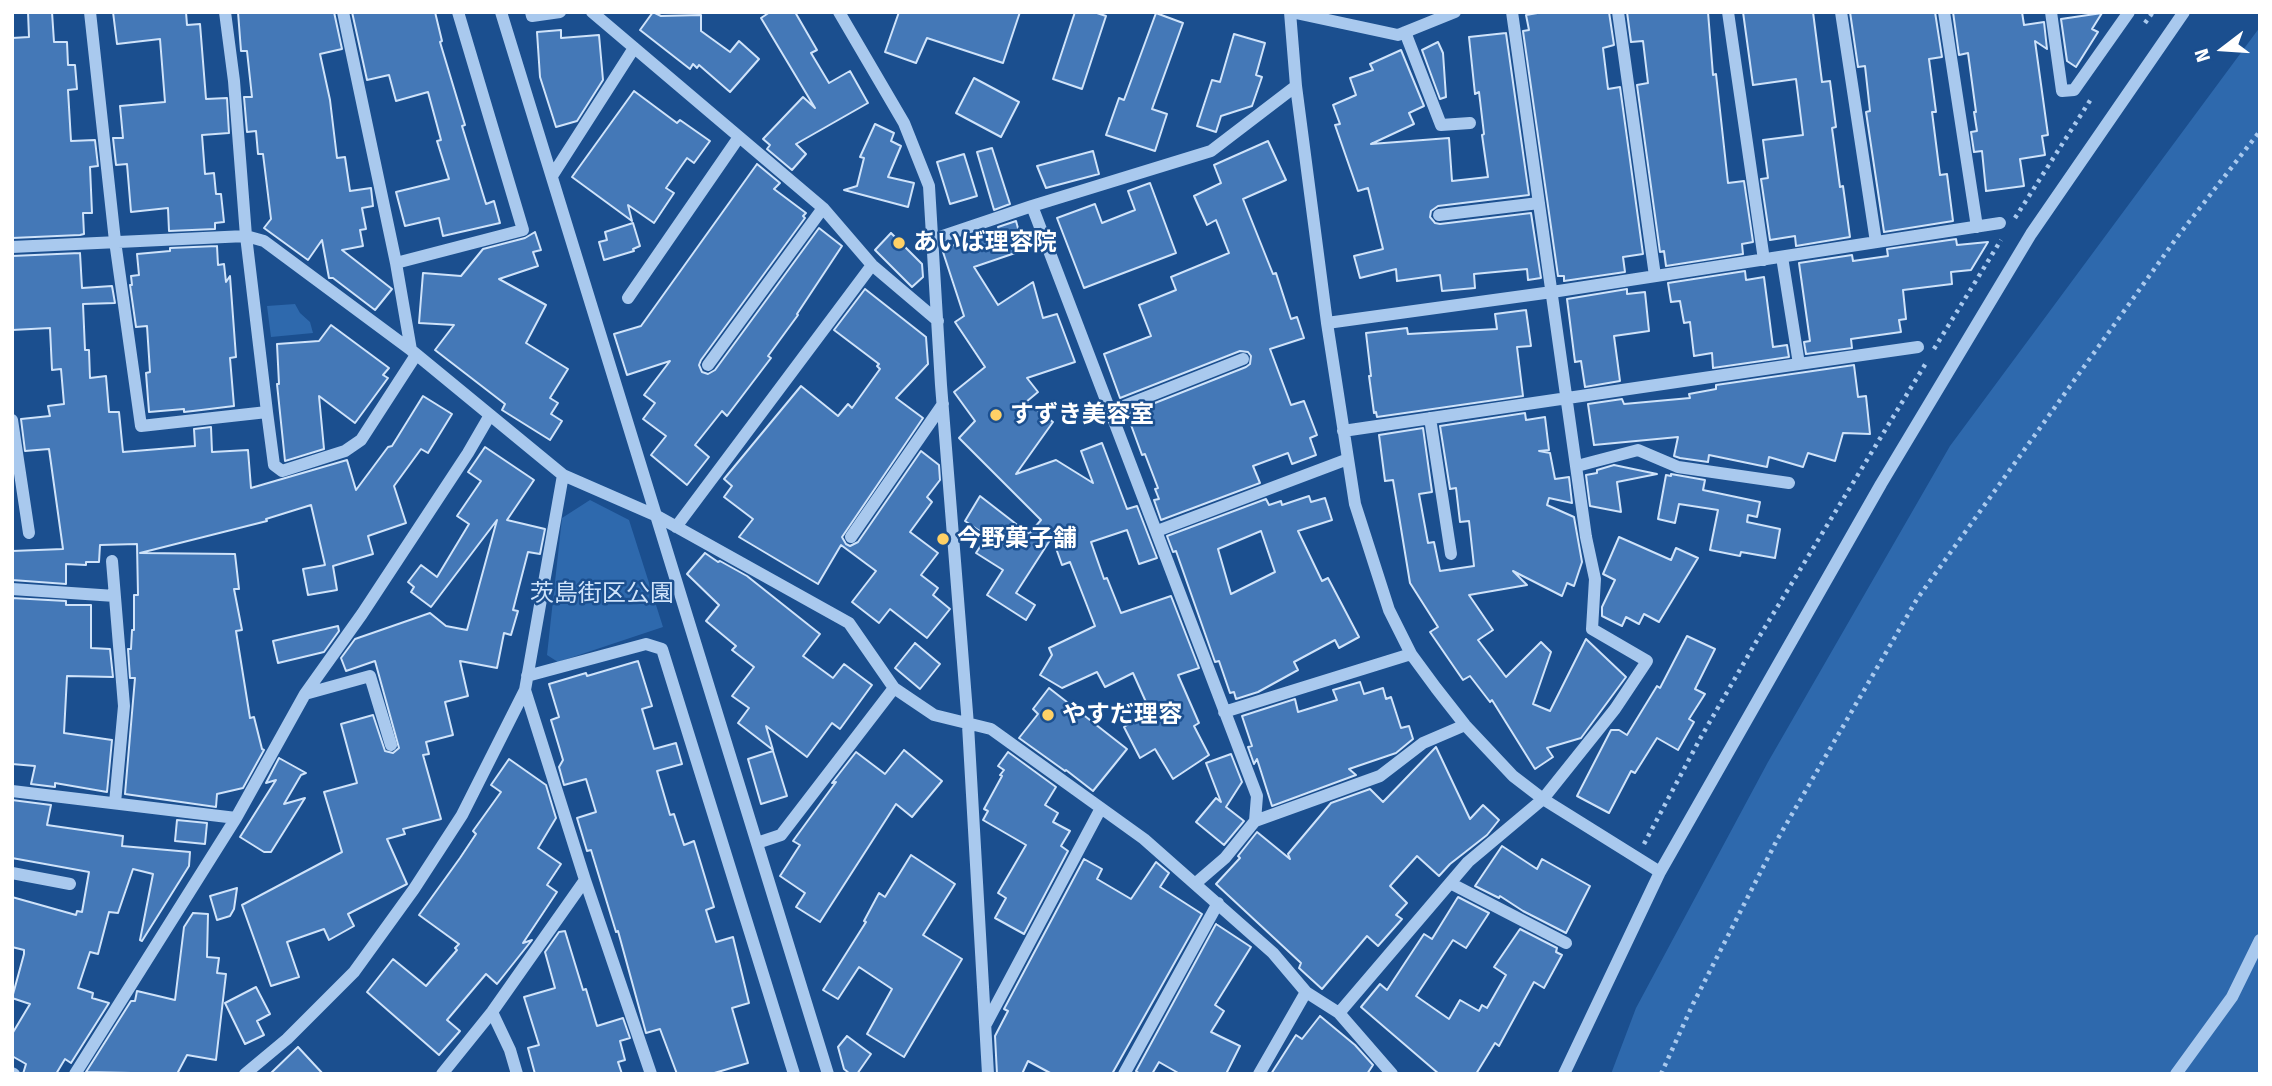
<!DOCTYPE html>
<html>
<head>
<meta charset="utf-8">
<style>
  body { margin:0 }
  #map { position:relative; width:2272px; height:1086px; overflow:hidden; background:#1b4f8f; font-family:"Fira Sans",sans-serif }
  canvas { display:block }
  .frame { position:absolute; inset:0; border:14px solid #fff; pointer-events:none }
  .north { position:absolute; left:2188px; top:14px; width:70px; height:70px; -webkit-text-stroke:5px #1b4f8f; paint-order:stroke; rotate:253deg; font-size:19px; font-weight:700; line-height:28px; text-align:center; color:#fff }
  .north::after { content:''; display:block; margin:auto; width:24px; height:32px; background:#fff; clip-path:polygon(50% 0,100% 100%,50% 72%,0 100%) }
</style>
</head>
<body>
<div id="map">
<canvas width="2272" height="1086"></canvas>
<div class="frame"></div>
<div class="north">N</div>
</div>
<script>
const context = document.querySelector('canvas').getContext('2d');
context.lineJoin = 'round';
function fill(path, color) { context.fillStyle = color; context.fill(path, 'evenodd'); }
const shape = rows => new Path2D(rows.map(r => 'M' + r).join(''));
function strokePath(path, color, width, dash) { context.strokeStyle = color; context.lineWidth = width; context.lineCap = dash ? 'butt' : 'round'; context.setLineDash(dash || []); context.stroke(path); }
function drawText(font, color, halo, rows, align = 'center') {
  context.font = font + ' "Fira Sans","Noto Sans JP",sans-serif'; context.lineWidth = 5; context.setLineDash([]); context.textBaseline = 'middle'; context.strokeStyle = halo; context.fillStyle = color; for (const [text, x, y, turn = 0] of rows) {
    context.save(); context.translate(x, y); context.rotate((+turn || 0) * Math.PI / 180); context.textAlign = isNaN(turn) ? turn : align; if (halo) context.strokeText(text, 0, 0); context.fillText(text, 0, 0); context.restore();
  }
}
fill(shape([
  [2260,27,2260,1074,1611,1074,1636,1008,1768,762,1950,446],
  [295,304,300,313,310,322,313,333,271,337,267,306],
  [590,500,629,520,663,627,558,662,547,655,562,518]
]), '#2e69ad');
const building = shape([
  [28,12,52,12,54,42,67,42,68,65,75,65,77,89,68,90,71,141,95,140,98,166,90,167,92,213,83,213,84,234,80,235,12,238,12,38,29,37,28,12],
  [113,12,186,12,187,25,200,24,206,99,227,98,229,133,202,135,205,174,214,173,216,194,221,194,224,222,215,223,215,229,169,231,168,208,131,212,127,164,116,165,113,138,123,138,120,106,165,102,160,39,117,44,113,12],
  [238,12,334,12,342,49,320,54,330,100,337,158,345,157,350,191,371,188,373,206,362,208,366,229,360,230,363,246,342,250,392,289,375,310,333,278,329,278,322,240,308,260,264,228,271,219,263,154,258,154,256,131,247,132,244,97,252,97,247,51,241,51,238,12],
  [352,12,435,12,442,41,440,42,465,125,462,126,486,204,494,201,500,223,443,236,439,218,405,226,396,192,449,179,437,141,441,140,428,92,396,101,389,75,367,80,352,12],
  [653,12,661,16,701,15,701,31,730,52,739,41,759,59,730,92,699,65,697,68,693,64,690,69,640,30,653,12],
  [770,12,795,12,817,50,811,53,829,83,850,71,868,103,796,144,806,154,792,170,767,149,770,145,763,139,803,97,815,108,761,18,770,12],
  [899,12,1020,12,1003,63,927,38,916,63,885,52,899,12],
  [1075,12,1094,12,1106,16,1082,89,1053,79,1075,12],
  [1543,12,1609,12,1614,45,1603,48,1608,89,1620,87,1643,254,1623,257,1625,272,1564,281,1564,276,1558,276,1523,31,1529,30,1526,15,1543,12],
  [1627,12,1708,12,1713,75,1716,74,1728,183,1744,181,1753,242,1742,244,1743,254,1666,266,1664,251,1660,252,1637,85,1648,83,1643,41,1631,42,1627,12],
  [1743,12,1813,12,1822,82,1830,81,1836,127,1832,128,1840,187,1843,186,1850,237,1796,246,1795,236,1770,240,1761,179,1768,178,1763,140,1803,135,1796,79,1753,85,1743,12],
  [1850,12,1935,12,1942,57,1929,59,1936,112,1932,112,1940,175,1947,174,1953,221,1884,232,1866,112,1870,111,1865,66,1858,67,1850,12],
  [1953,12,2022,12,2024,25,2044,22,2047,49,2035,41,2048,135,2042,136,2045,155,2020,159,2024,186,1986,191,1982,151,1974,152,1971,132,1977,131,1974,112,1976,112,1968,53,1959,55,1953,12],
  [1156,13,1183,23,1152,109,1167,114,1155,151,1106,135,1119,98,1124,100,1156,13],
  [2102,13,2092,29,2098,32,2076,67,2067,61,2061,19,2102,13],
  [561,30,561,38,599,35,603,80,577,121,556,127,540,77,537,32,561,30],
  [1506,33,1529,195,1438,206,1431,211,1430,217,1435,223,1440,224,1531,213,1541,278,1528,280,1527,269,1474,274,1475,288,1442,291,1440,275,1397,281,1396,269,1360,278,1354,256,1383,249,1368,188,1358,191,1335,125,1340,124,1333,105,1356,95,1350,78,1373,70,1370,64,1401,50,1424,106,1409,113,1414,124,1371,144,1449,138,1452,181,1488,177,1482,135,1484,134,1479,92,1475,94,1469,37,1506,33],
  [1234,34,1265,43,1256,75,1262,77,1252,106,1221,116,1216,132,1197,126,1212,80,1220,82,1234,34],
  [1438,42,1443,53,1446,97,1440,99,1422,50,1438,42],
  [974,78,1019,102,1001,137,956,113,974,78],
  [634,91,677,123,680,120,710,141,694,163,687,158,666,188,674,193,654,223,628,205,632,221,572,177,634,91],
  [875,124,894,133,891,141,901,146,888,177,914,183,908,207,844,190,857,186,864,158,860,157,875,124],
  [1268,141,1286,180,1243,199,1273,274,1276,273,1291,319,1297,317,1304,338,1270,349,1291,405,1304,401,1317,435,1310,438,1316,455,1292,464,1288,453,1253,466,1260,483,1161,520,1154,500,1159,499,1155,489,1158,488,1145,454,1142,455,1127,414,1246,367,1250,364,1251,356,1248,352,1240,351,1120,398,1104,354,1151,336,1139,305,1176,290,1171,277,1229,253,1216,220,1207,225,1194,196,1221,183,1214,165,1268,141],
  [992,148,1010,204,994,210,977,152,992,148],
  [1093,151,1099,174,1046,188,1037,166,1093,151],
  [964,154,977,196,950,204,937,162,964,154],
  [757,164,780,183,774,189,806,213,803,216,805,218,701,360,699,365,702,372,708,374,715,370,819,228,842,246,797,314,798,315,768,356,771,358,727,416,722,411,695,445,709,457,687,485,651,455,666,436,643,419,655,403,644,395,670,361,627,375,614,334,641,326,757,164],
  [1150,183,1176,253,1084,288,1057,218,1095,204,1102,223,1135,210,1128,191,1150,183],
  [1016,221,1024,250,974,267,998,305,1033,282,1043,318,1057,314,1075,362,1027,378,1038,392,1026,402,1053,422,1016,474,1056,460,1093,483,1081,451,1102,443,1127,509,1137,506,1157,558,1139,564,1127,530,1091,542,1104,579,1107,578,1121,613,1171,596,1199,668,1178,675,1199,723,1194,726,1209,755,1173,779,1155,749,1140,758,1124,727,1150,711,1133,673,1105,687,1097,672,1062,688,1040,675,1052,655,1049,648,1095,626,1070,562,1062,565,1052,537,1016,593,1035,605,1026,620,987,595,1003,570,976,553,987,536,965,521,980,496,1029,534,1041,520,959,438,975,421,954,392,985,367,955,322,964,316,942,249,999,230,998,227,1016,221],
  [633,223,640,246,633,249,634,251,604,260,599,242,607,240,605,232,633,223],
  [535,232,541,250,533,252,538,266,499,279,546,305,526,343,568,369,550,398,558,403,551,414,562,421,550,440,502,410,505,404,435,350,454,325,419,323,423,273,461,276,483,249,525,238,535,232],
  [891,233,922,264,923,277,912,287,875,250,891,233],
  [1956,239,1957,245,1988,242,1971,270,1951,272,1952,284,1903,290,1906,319,1899,320,1901,332,1851,339,1852,348,1806,354,1804,342,1810,341,1799,263,1852,255,1853,261,1888,256,1887,249,1956,239],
  [217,246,218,265,224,264,226,282,230,276,236,357,230,358,234,406,193,411,184,412,184,409,149,412,146,373,150,372,147,326,136,327,130,285,132,285,131,276,139,275,137,254,170,251,170,248,217,246],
  [80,253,82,288,112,286,115,303,83,304,85,350,89,350,90,378,106,376,109,412,119,412,123,452,195,446,194,429,211,427,212,452,248,450,251,488,347,460,356,490,388,447,392,446,423,396,452,414,428,453,421,449,394,486,406,523,368,536,373,554,333,566,337,590,308,595,303,569,325,565,311,505,266,519,267,521,140,553,235,554,239,589,234,589,242,630,236,631,250,718,254,717,262,749,264,750,243,788,217,794,216,807,125,794,135,678,130,678,128,649,131,649,132,630,134,630,134,595,138,595,137,544,100,545,99,562,86,562,86,565,66,564,66,584,12,580,12,551,63,549,49,449,25,451,21,419,50,416,48,406,64,404,61,369,52,370,50,328,12,330,12,256,80,253],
  [1745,271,1746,280,1764,277,1773,347,1787,345,1789,357,1713,368,1712,353,1694,356,1690,322,1684,323,1680,301,1671,302,1668,283,1745,271],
  [865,289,926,337,928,364,896,398,923,418,842,537,846,544,850,546,858,542,921,451,939,465,940,480,927,497,932,502,910,532,938,553,921,575,938,588,933,595,950,609,927,638,890,609,879,623,852,602,876,571,841,545,818,584,739,537,753,519,724,497,732,486,724,479,801,386,838,416,848,404,852,408,880,369,877,366,879,364,834,330,865,289],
  [1627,289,1627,294,1645,292,1649,331,1614,336,1620,381,1585,387,1581,361,1575,362,1567,299,1627,289],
  [1526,310,1531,346,1517,347,1523,396,1377,417,1376,412,1374,413,1369,376,1371,376,1366,333,1407,328,1408,334,1497,329,1495,314,1526,310],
  [331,325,389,368,383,375,388,378,355,423,319,396,324,449,285,461,277,384,279,384,277,344,319,341,331,325],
  [1854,365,1858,397,1866,396,1870,434,1843,433,1835,461,1808,453,1803,467,1769,457,1767,467,1709,455,1708,462,1680,458,1674,456,1678,437,1594,445,1588,404,1622,399,1624,404,1690,398,1689,394,1716,389,1716,385,1854,365],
  [1525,413,1526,420,1545,417,1549,450,1539,451,1550,453,1555,479,1569,477,1572,503,1549,498,1547,505,1574,517,1582,562,1574,586,1567,583,1562,596,1513,571,1527,585,1469,595,1493,630,1478,640,1506,677,1541,642,1551,652,1533,704,1550,711,1586,639,1626,677,1581,738,1547,748,1553,757,1535,769,1492,700,1490,702,1470,676,1463,680,1430,632,1438,627,1410,583,1393,480,1385,481,1379,435,1423,428,1432,492,1419,494,1428,543,1434,542,1440,571,1474,566,1469,521,1460,522,1456,488,1450,489,1440,426,1525,413],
  [485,447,534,480,507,520,545,529,540,554,528,552,513,610,518,611,511,635,504,633,497,668,460,661,468,696,445,702,453,735,426,742,429,754,423,755,441,819,403,829,405,834,387,839,407,884,348,914,354,926,329,940,324,929,287,942,299,977,271,986,242,905,342,852,324,792,357,783,341,724,373,715,385,751,393,753,399,748,375,661,346,671,341,658,355,639,430,613,446,626,467,630,497,520,431,607,411,592,414,587,408,582,421,565,437,577,469,524,457,516,481,481,468,472,485,447],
  [1614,465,1657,474,1617,482,1621,512,1590,506,1586,475,1597,473,1597,470,1614,465],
  [1671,474,1705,480,1703,490,1760,502,1757,517,1748,515,1747,522,1780,529,1775,558,1741,552,1740,556,1710,550,1718,510,1679,504,1675,523,1658,519,1666,475,1671,476,1671,474],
  [1309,496,1311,502,1325,498,1332,520,1298,531,1322,581,1328,578,1359,637,1339,648,1335,640,1294,662,1298,670,1258,692,1236,699,1234,692,1230,693,1219,661,1215,662,1176,551,1173,552,1167,536,1266,499,1269,505,1281,501,1282,505,1309,496],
  [1261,531,1275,572,1231,594,1218,549,1261,531],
  [1619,537,1671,560,1676,548,1698,558,1659,622,1644,614,1639,624,1626,617,1622,626,1602,616,1602,607,1615,580,1603,574,1619,537],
  [705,553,718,562,720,561,747,576,820,634,803,656,833,678,844,664,872,685,840,729,832,723,807,757,766,726,773,750,738,723,749,708,732,696,754,667,732,650,736,646,706,621,719,605,687,574,705,553],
  [12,598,66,601,66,605,91,605,91,648,110,649,113,677,67,676,64,733,112,740,107,792,55,783,55,787,31,784,35,766,12,764,12,598],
  [338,626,339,631,324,652,278,663,273,641,338,626],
  [1687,636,1715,649,1695,689,1705,694,1689,719,1694,722,1678,750,1657,738,1635,773,1631,771,1609,813,1577,796,1611,730,1619,730,1627,735,1657,686,1660,688,1687,636],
  [915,643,940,664,920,689,895,668,915,643],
  [638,661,652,706,642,709,654,749,676,743,682,764,657,771,670,815,674,814,684,845,694,841,714,907,706,910,716,942,733,937,749,1003,732,1008,748,1063,711,1074,677,1074,660,1029,646,1033,618,931,616,932,591,850,587,851,577,818,596,812,586,779,564,785,559,767,563,760,551,720,559,717,549,684,586,673,587,676,638,661],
  [1360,682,1364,694,1383,688,1386,699,1391,697,1401,728,1409,726,1413,739,1396,753,1349,769,1356,775,1272,806,1257,759,1254,764,1248,747,1252,746,1242,716,1295,699,1298,712,1337,700,1333,690,1360,682],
  [1049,688,1127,749,1093,791,1066,770,1065,771,1019,738,1038,714,1033,709,1049,688],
  [1436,747,1470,819,1483,805,1499,820,1487,835,1450,864,1439,876,1417,856,1390,886,1407,903,1396,915,1402,919,1378,946,1367,936,1322,989,1299,968,1301,963,1216,884,1240,858,1238,856,1257,832,1290,859,1288,854,1331,803,1370,789,1383,802,1436,747],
  [904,750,942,781,912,817,896,804,820,922,796,907,805,893,780,876,800,845,793,841,836,782,832,783,856,752,885,774,904,750],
  [773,751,787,796,761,804,748,759,773,751],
  [1008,752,1056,787,1045,805,1058,813,1053,822,1070,831,1061,846,1068,851,1024,934,995,918,1006,898,998,893,1026,845,983,820,988,811,984,809,1002,776,1000,775,1004,770,998,766,1008,752],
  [1231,754,1242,782,1226,807,1244,821,1224,845,1196,822,1216,798,1221,802,1206,763,1231,754],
  [279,758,306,773,301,775,284,804,305,798,271,852,264,852,240,837,276,780,266,783,279,758],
  [509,759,546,785,556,818,538,848,561,864,547,885,557,892,523,943,532,940,497,984,486,974,447,1020,460,1031,439,1055,367,992,393,959,426,986,457,950,455,948,459,944,419,915,460,858,476,834,473,831,501,792,491,785,509,759],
  [12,800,51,805,47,825,123,836,122,846,190,852,189,866,142,941,140,940,153,874,133,869,118,913,109,912,98,954,90,952,78,988,93,993,92,998,109,1003,71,1063,65,1059,56,1074,23,1074,26,1064,12,1056,12,1034,30,1004,12,998,24,954,24,950,12,947,12,897,76,915,77,911,82,912,89,872,12,858,12,800],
  [177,820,207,823,205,844,175,841,177,820],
  [1502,846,1537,869,1542,859,1590,886,1566,933,1523,911,1500,896,1499,898,1475,886,1502,846],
  [911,855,955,884,923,935,962,959,904,1057,867,1034,892,989,859,967,838,999,823,990,866,922,864,921,879,893,885,897,911,855],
  [1084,859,1102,869,1097,879,1131,899,1156,862,1169,873,1160,887,1202,914,1112,1074,1052,1074,1028,1061,1022,1074,997,1074,995,1036,1008,1011,1004,1009,1084,859],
  [237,888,234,909,230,916,217,920,210,896,237,888],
  [1458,897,1489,913,1466,948,1453,940,1416,996,1449,1019,1460,1000,1479,1011,1482,1005,1487,1008,1506,975,1494,967,1520,929,1557,948,1556,952,1562,955,1544,988,1534,982,1499,1046,1495,1043,1476,1074,1439,1074,1361,1007,1380,984,1387,990,1424,934,1432,939,1458,897],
  [193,913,208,914,207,957,219,958,217,973,226,974,216,1060,187,1055,177,1074,86,1072,131,1001,135,1001,137,991,175,1000,184,927,193,913],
  [1216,924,1251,947,1215,1005,1224,1011,1211,1032,1240,1046,1226,1074,1180,1074,1159,1062,1152,1074,1140,1074,1136,1071,1216,924],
  [565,931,583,990,586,989,597,1026,623,1018,630,1038,620,1041,625,1060,618,1062,622,1074,535,1074,528,1048,539,1045,524,997,555,988,545,952,559,932,565,931],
  [256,987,270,1014,257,1021,264,1035,245,1044,225,1003,256,987],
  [1320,1016,1355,1045,1373,1065,1367,1074,1271,1074,1296,1035,1302,1039,1320,1016],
  [847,1036,871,1054,857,1074,850,1074,844,1069,838,1047,847,1036],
  [298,1047,323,1074,270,1074,298,1047]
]);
fill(building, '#4478b7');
strokePath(building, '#cfe3fa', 2);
strokePath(shape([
  [2145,23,2153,12],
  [2015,218,2091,99],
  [1934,349,2001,240],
  [1644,844,1701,737,1756,642,1926,363],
  [1661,1074,1693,1004,1777,840,1917,599,2178,236,2260,131]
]), '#a9c9ee', 4.5, [3.5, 5]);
strokePath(shape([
  [90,12,115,241,141,426,267,412,246,236,234,81,225,12],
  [343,12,396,263,411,350],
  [501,12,828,1074],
  [531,12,532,16,560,12],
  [592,12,823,208,872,265,938,321],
  [839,12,904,123,929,186,941,385,968,725,988,1074],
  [1290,12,1296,86,1327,323,1355,504,1389,610,1411,654,1436,688,1465,725,1513,776,1543,799,1660,872],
  [1291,12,1398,35,1455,12],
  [1618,12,1655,276],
  [1728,12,1764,260],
  [1841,12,1876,242],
  [1944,12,1977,227],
  [2051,12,2062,91,2074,90,2129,12],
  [1405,32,1441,125,1470,123],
  [552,176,634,48],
  [1032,206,1257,796,1255,821,1225,858,1196,883],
  [1439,215,1539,203],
  [934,239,1032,206,1211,151,1296,86],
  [12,247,246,236,264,241,411,350,563,475,657,516,849,623,894,688,934,715,991,729,1144,839,1273,953,1306,992,1339,1013,1392,1074],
  [396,263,523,230,458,12],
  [628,298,739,137],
  [1327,323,1552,292,2000,223],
  [1799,364,1918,347],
  [708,365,823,208],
  [1111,411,1243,359],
  [267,412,274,465,282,471,345,451,361,440,416,355],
  [1430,418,1451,554],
  [12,420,29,533],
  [1343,431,1799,364,1782,257],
  [1577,466,1638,450,1678,467,1789,483],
  [676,527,872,265],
  [1157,531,1348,459],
  [851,537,943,404],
  [112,561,124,706,115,803],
  [12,589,115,596],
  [527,676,646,644,662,649,794,1074],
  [525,690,585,880,651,1074],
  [305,694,370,676,391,745],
  [1224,712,1411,654],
  [12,791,236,818],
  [1255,821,1380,776,1423,743,1465,725],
  [757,843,781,835,894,688],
  [12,873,70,884],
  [1450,883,1566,943],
  [492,1012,510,1050,517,1074],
  [1339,1013,1468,862,1543,799,1615,709,1647,661,1592,629,1595,579,1586,537,1512,12],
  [986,1024,1101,808],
  [12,1073,14,1074],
  [75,1074,236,818,305,694,362,614,468,453,490,415],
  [245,1074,287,1039,354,972,414,889,462,815,525,690,563,475],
  [442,1074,492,1012,585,880],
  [1124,1074,1218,903],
  [1259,1074,1306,992],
  [1564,1074,1660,872,1881,484,2031,234,2184,12],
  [2176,1074,2232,997,2260,940]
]), '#a9c9ee', 12);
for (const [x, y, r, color] of [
  [899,243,7,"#ffd166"],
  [996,415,7,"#ffd166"],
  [943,539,7,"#ffd166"],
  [1048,715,7,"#ffd166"]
]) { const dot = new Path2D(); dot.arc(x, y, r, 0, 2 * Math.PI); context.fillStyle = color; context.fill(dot); strokePath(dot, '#1b4f8f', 2.5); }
drawText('bold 24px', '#fff', '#1b4f8f', [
  ["あいば理容院",913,243],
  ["すずき美容室",1010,415],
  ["今野菓子舗",957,539],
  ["やすだ理容",1062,715]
], 'left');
drawText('24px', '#cfe3fa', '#1b4f8f', [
  ["茨島街区公園",602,594]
]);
</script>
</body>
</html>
